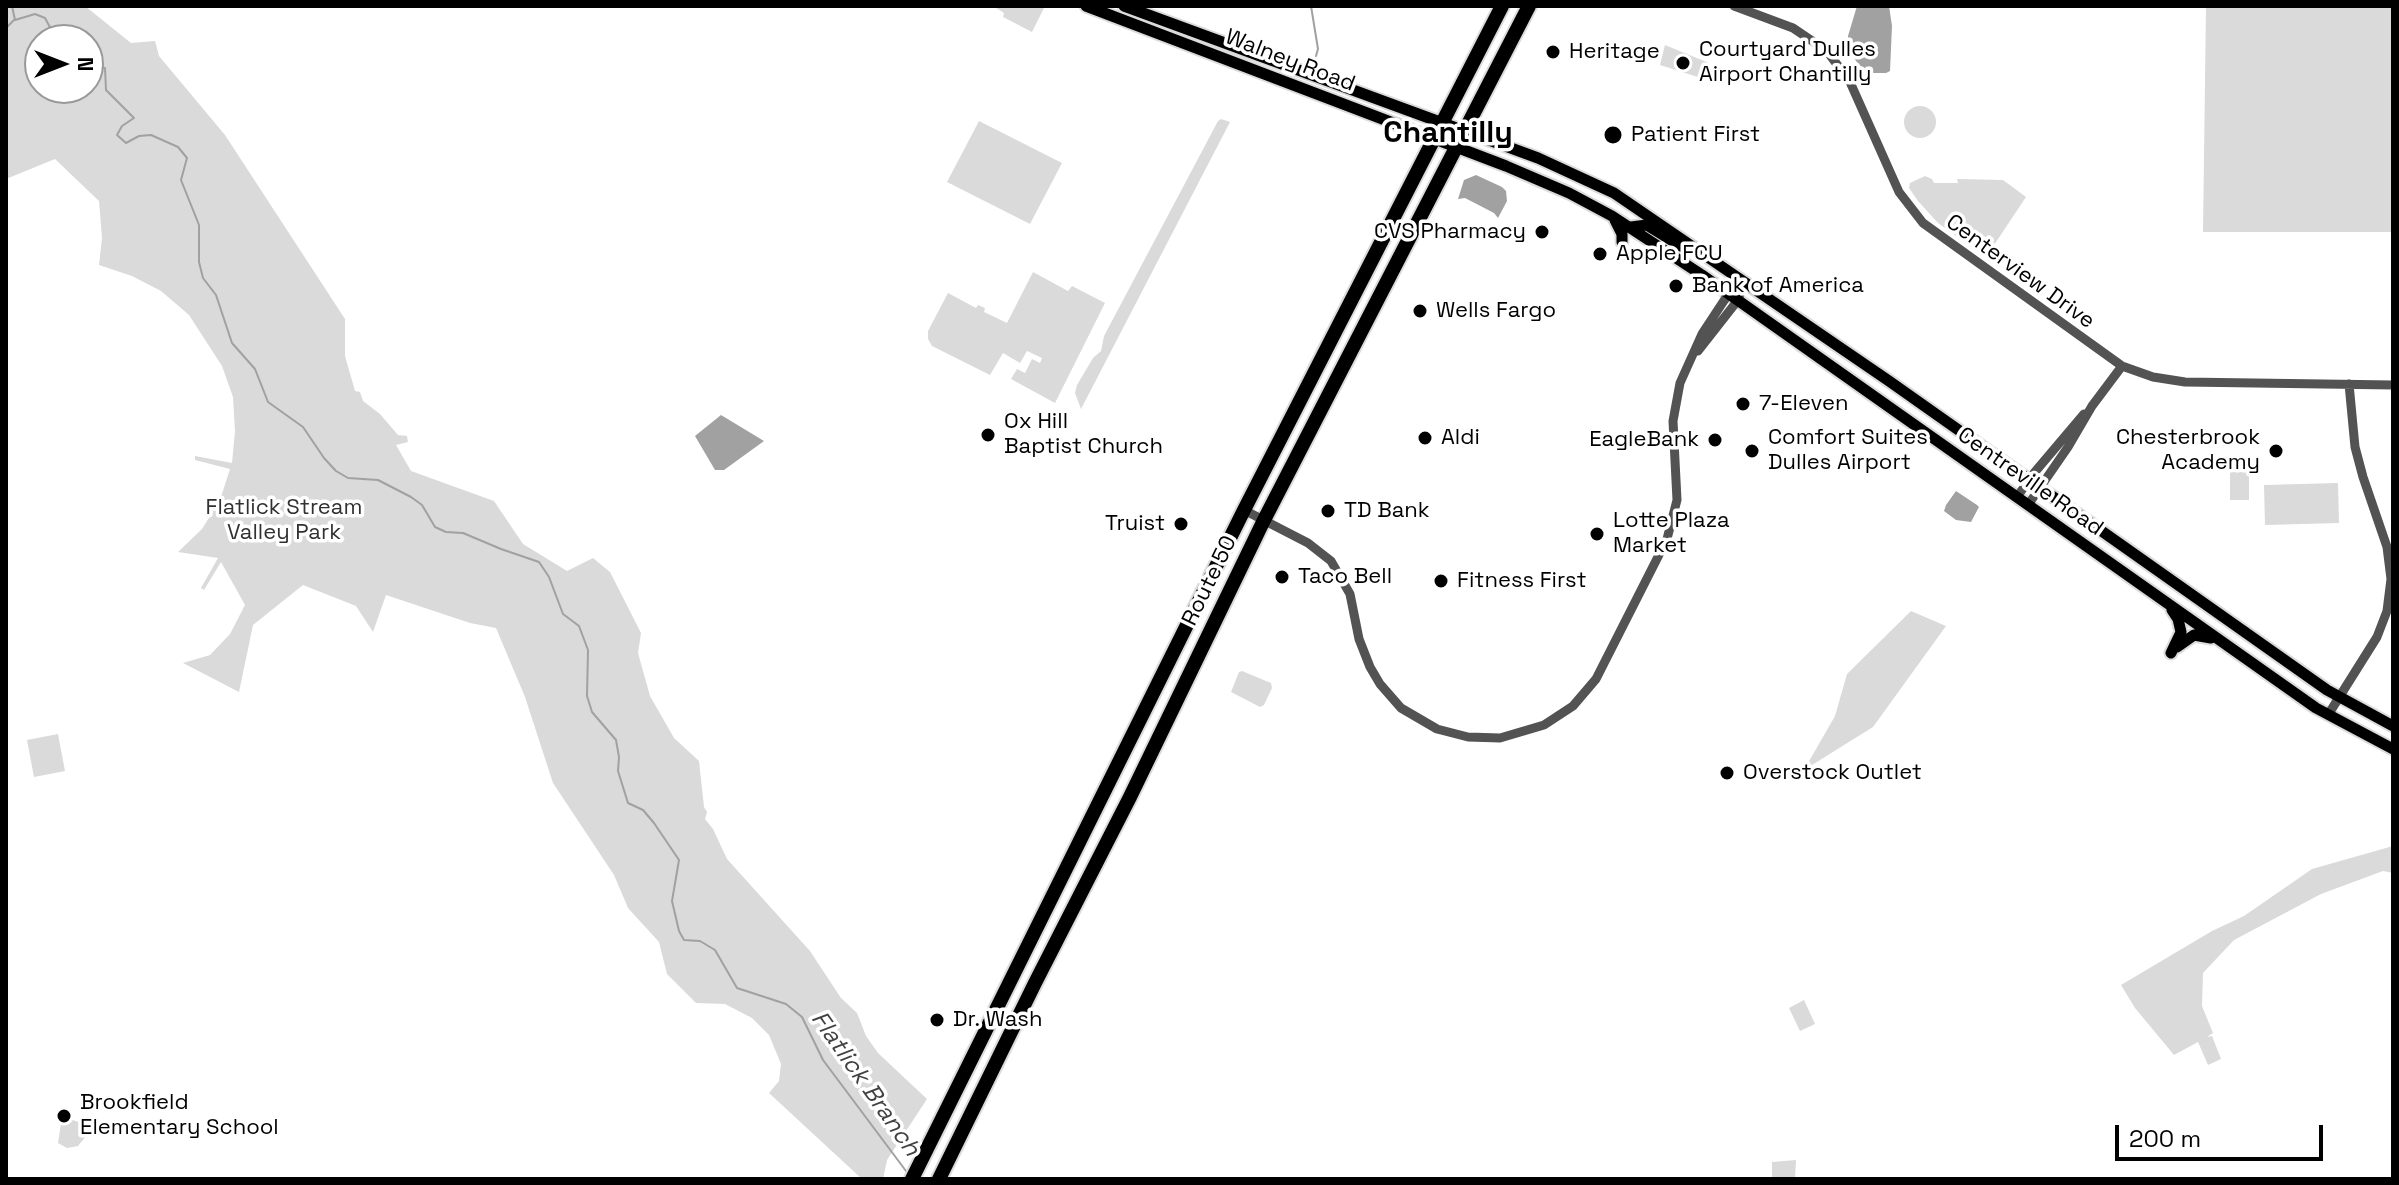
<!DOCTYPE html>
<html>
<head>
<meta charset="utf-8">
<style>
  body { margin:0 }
  #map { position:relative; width:2399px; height:1185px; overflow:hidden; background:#fff; font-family:"Space Grotesk",sans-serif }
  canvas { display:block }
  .frame { position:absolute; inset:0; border:8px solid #000; pointer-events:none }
  .north { position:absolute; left:24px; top:24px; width:80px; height:80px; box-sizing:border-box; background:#fff; border:2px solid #999; border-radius:50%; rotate:90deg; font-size:22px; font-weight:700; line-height:32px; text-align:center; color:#000 }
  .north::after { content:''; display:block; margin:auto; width:28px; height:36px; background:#000; clip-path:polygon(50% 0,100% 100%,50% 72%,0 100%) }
  .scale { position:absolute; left:2115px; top:1125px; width:208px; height:36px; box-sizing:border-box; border:4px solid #000; border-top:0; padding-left:10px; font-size:24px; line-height:28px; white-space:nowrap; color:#000; -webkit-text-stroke:6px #fff; paint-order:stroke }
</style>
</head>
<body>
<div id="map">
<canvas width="2399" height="1185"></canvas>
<div class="frame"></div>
<div class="north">N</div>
<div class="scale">200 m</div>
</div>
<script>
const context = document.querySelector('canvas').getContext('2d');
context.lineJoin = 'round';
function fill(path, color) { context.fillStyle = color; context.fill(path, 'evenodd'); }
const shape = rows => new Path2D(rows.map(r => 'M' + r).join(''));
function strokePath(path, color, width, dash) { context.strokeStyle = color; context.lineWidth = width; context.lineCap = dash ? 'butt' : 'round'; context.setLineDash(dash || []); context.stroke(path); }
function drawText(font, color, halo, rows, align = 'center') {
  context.font = font + ' "Space Grotesk",sans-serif'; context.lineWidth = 7; context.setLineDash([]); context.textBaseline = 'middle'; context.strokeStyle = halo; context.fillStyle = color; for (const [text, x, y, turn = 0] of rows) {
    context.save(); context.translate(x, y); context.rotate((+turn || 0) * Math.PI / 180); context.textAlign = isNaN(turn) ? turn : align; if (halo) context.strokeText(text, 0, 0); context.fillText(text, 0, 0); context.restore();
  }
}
fill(shape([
  [6,6,85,6,131,43,155,41,159,56,225,135,345,319,345,356,355,391,360,392,363,401,380,414,398,435,407,436,408,442,396,445,411,471,494,501,523,544,567,571,593,558,610,572,641,633,638,653,650,696,674,738,699,761,704,807,707,812,705,819,713,829,727,859,810,951,841,998,857,1013,866,1036,878,1053,927,1099,887,1160,883,1179,862,1179,769,1093,779,1081,781,1064,769,1035,752,1018,725,1004,696,1003,667,974,659,942,628,908,614,875,553,783,525,697,496,628,470,623,386,595,373,632,356,606,303,585,253,625,239,692,183,663,210,655,230,634,245,605,221,562,204,590,201,588,218,558,178,552,202,529,220,500,230,469,195,460,195,456,232,463,235,431,233,397,222,366,189,315,161,291,132,276,99,265,102,238,99,201,55,159,6,179],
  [40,40,88,40,88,88,40,88],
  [993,6,1002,8,1003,6,1040,6,1044,8,1032,32,1003,17,1004,13],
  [2206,6,2393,6,2393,232,2203,232],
  [1665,45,1709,63,1704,79,1660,65],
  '1904 122a16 16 0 1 1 32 0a16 16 0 1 1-32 0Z',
  [1221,119,1230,122,1081,409,1075,393,1077,385,1093,358,1101,351,1104,336,1218,121],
  [979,121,1062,163,1030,224,947,182],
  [1925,176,1932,179,1934,183,1958,183,1957,179,2003,180,2026,197,1992,248,1982,252,1976,250,1938,223,1918,201,1909,188,1910,183],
  [1033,272,1068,291,1072,286,1105,303,1055,403,1011,379,1017,369,1025,373,1032,359,1040,363,1042,358,1027,351,1020,363,1003,353,990,375,932,346,928,339,928,331,948,293,976,308,978,305,985,308,984,312,1007,323],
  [2230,469,2249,469,2249,500,2230,500],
  [2338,483,2339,523,2265,525,2264,485],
  [1911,611,1946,626,1873,727,1804,770,1835,716,1847,674],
  [1242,671,1271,683,1272,688,1264,705,1260,707,1231,692,1239,672],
  [58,734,65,771,34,777,27,740],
  [2393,846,2393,873,2383,871,2321,894,2234,940,2203,973,2202,1006,2213,1033,2207,1037,2212,1036,2221,1059,2208,1065,2198,1042,2174,1055,2135,1008,2121,985,2212,931,2244,916,2312,869],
  [1804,1000,1815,1024,1800,1031,1789,1008],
  [62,1117,86,1124,87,1135,78,1146,67,1148,58,1143],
  [1796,1160,1795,1179,1772,1179,1772,1162]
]), '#dadada');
fill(shape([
  [1857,6,1889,6,1892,26,1890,71,1886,73,1870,73,1858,64,1848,48,1848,36],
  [1476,175,1502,187,1506,191,1507,201,1498,218,1494,213,1465,198,1458,199,1464,180],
  [721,415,764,441,724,470,715,470,695,436],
  [1956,491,1977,505,1979,507,1971,522,1956,520,1944,511,1946,505]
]), '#a1a1a1');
strokePath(shape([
  [12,6,15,20,35,14,45,18,52,31,61,40],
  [1311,6,1318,49,1316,56],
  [6,28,14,20],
  [88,74,94,66,105,68,106,90,134,118,122,126,117,135,126,143,139,136,151,135,178,147,187,158,181,180,199,225,199,262,203,278,216,295,232,343,255,369,268,402,303,427,324,458,336,471,348,478,378,480,411,497,422,505,435,527,446,532,463,533,501,549,539,562,549,577,563,614,579,626,588,650,587,696,592,712,616,740,619,757,618,771,628,803,643,810,654,823,679,860,672,901,679,931,684,940,700,941,715,950,737,988,786,1004,802,1017,823,1060,909,1175]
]), '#a1a1a1', 2);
const major = shape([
  [1086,6,1506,166,1569,193,1612,216,1702,275,2316,708,2393,749],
  [1124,6,1538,158,1614,193,1889,381,2327,690,2393,726],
  [1615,220,1622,234,1622,242],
  [1631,227,1647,225,1681,246,1691,248],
  [2177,647,2194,635,2211,638],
  [2171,653,2181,632,2178,619,2172,610]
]);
const highway = shape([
  [912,1179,1244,510,1502,6],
  [939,1179,1035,983,1130,797,1264,520,1529,6]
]);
strokePath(major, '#dbdbdb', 15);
strokePath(highway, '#dbdbdb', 18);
strokePath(shape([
  [1734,6,1793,28,1827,51,1850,82,1899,192,1923,223,2122,366,2153,377,2185,382,2393,385],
  [1698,351,1738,300,1744,281],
  [2017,497,2034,473,2084,414],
  [2028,505,2068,447,2092,406,2122,366],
  [1244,510,1308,543,1331,561,1350,594,1359,639,1370,667,1380,684,1401,708,1437,729,1468,737,1500,738,1544,725,1573,706,1596,679,1667,539,1677,500,1673,421,1680,383,1702,334,1729,293,1744,281],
  [2328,715,2377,637,2387,611,2391,579,2387,547,2363,477,2355,447,2349,384]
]), '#535353', 9);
strokePath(major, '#000', 11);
strokePath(highway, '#000', 14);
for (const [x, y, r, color] of [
  [1553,52,8,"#000"],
  [1683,63,8,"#000"],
  [1613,135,10,"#000"],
  [1542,232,8,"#000"],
  [1600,254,8,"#000"],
  [1676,286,8,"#000"],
  [1420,311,8,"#000"],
  [1743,404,8,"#000"],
  [988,435,8,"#000"],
  [1425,438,8,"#000"],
  [1715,440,8,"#000"],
  [1752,451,8,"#000"],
  [2276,451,8,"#000"],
  [1328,511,8,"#000"],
  [1181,524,8,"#000"],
  [1597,534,8,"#000"],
  [1282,577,8,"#000"],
  [1441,581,8,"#000"],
  [1727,773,8,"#000"],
  [937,1020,8,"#000"],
  [64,1116,8,"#000"]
]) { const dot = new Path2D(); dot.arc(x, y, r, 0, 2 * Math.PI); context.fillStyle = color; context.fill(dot); strokePath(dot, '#fff', 3); }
drawText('22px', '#000', '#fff', [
  ["Courtyard Dulles",1699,50],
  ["Airport Chantilly",1699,75],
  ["Heritage",1569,52],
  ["Patient First",1631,135],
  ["CVS Pharmacy",1526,232,"right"],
  ["Apple FCU",1616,254],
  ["Bank of America",1692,286],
  ["Wells Fargo",1436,311],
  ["7-Eleven",1759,404],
  ["Ox Hill",1004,422],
  ["Baptist Church",1004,447],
  ["Aldi",1441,438],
  ["Comfort Suites",1768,438],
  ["Dulles Airport",1768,463],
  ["Chesterbrook",2260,438,"right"],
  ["Academy",2260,463,"right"],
  ["EagleBank",1699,440,"right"],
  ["TD Bank",1344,511],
  ["Lotte Plaza",1613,521],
  ["Market",1613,546],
  ["Truist",1165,524,"right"],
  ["Taco Bell",1298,577],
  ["Fitness First",1457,581],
  ["Overstock Outlet",1743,773],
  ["Dr. Wash",953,1020],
  ["Brookfield",80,1103],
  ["Elementary School",80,1128]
], 'left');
drawText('22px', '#000', '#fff', [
  ["Walney Road",1290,61,21],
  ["Centerview Drive",2020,272,36],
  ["Centreville Road",2030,482,35],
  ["Route 50",1210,581,-64]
]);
drawText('22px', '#313131', '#fff', [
  ["Flatlick Stream",284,508],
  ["Valley Park",284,533]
]);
drawText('italic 24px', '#424242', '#fff', [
  ["Flatlick Branch",865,1084,55]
]);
drawText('bold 30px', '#000', '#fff', [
  ["Chantilly",1448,134]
]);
</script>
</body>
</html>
